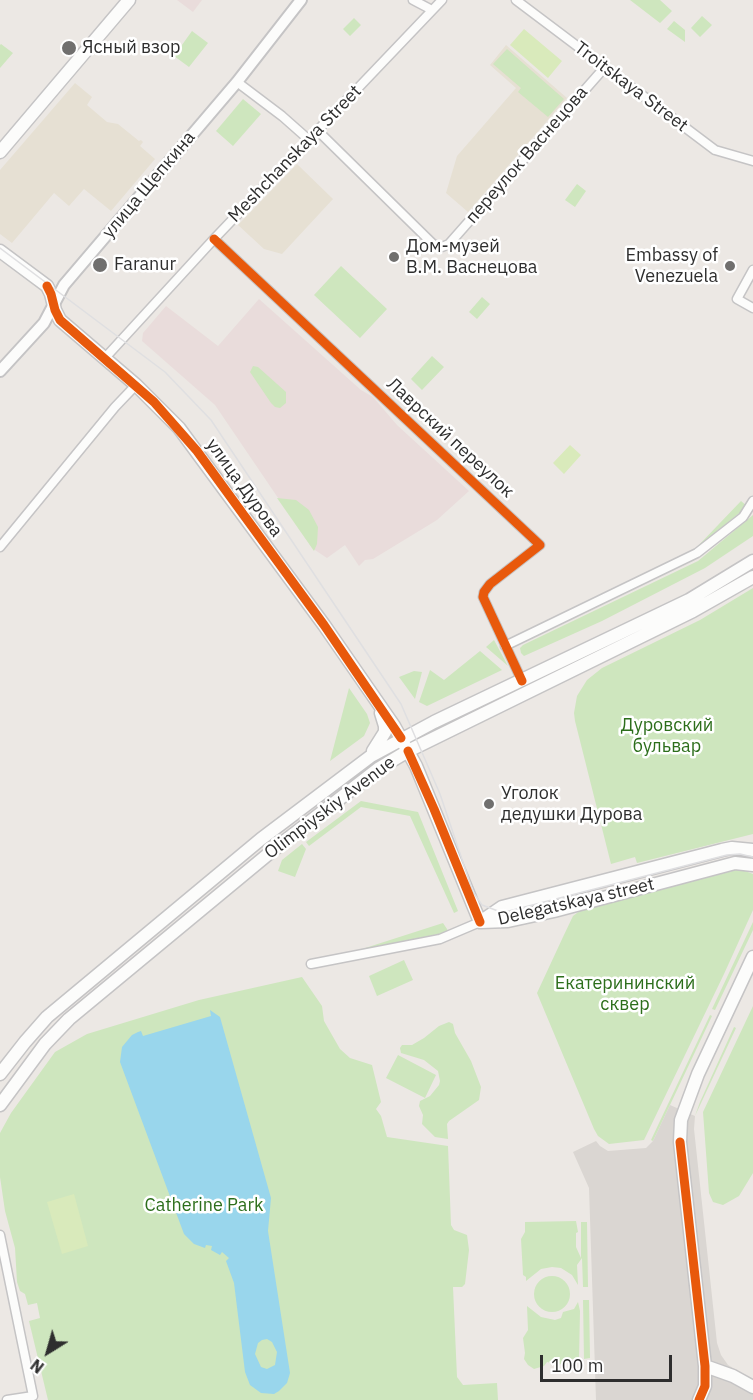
<!DOCTYPE html>
<html>
<head>
<meta charset="utf-8">
<style>
  body { margin:0 }
  #map { position:relative; width:753px; height:1400px; overflow:hidden; background:#ece8e4; font-family:"IBM Plex Sans",sans-serif }
  canvas { display:block }
  .north { position:absolute; left:18px; top:1322px; width:60px; height:60px; -webkit-text-stroke:4px #fff; paint-order:stroke; rotate:217deg; font-size:16px; font-weight:700; line-height:24px; text-align:center; color:#2e2e2e }
  .north::after { content:''; display:block; margin:auto; width:21px; height:27px; background:#2e2e2e; clip-path:polygon(50% 0,100% 100%,50% 72%,0 100%) }
  .scale { position:absolute; left:540px; top:1355px; width:132px; height:27px; box-sizing:border-box; border:3px solid #2e2e2e; border-top:0; padding-left:8px; font-size:18px; line-height:21px; white-space:nowrap; color:#2e2e2e; -webkit-text-stroke:4px #fff; paint-order:stroke }
</style>
</head>
<body>
<div id="map">
<canvas width="753" height="1400"></canvas>
<div class="north">N</div>
<div class="scale">100 m</div>
</div>
<script>
const context = document.querySelector('canvas').getContext('2d');
context.lineJoin = 'round';
function fill(path, color) { context.fillStyle = color; context.fill(path, 'evenodd'); }
const shape = rows => new Path2D(rows.map(r => 'M' + r).join(''));
function strokePath(path, color, width, dash) { context.strokeStyle = color; context.lineWidth = width; context.lineCap = dash ? 'butt' : 'round'; context.setLineDash(dash || []); context.stroke(path); }
function drawText(font, color, halo, rows, align = 'center') {
  context.font = font + ' "IBM Plex Sans",sans-serif'; context.lineWidth = 5; context.setLineDash([]); context.textBaseline = 'middle'; context.strokeStyle = halo; context.fillStyle = color; for (const [text, x, y, turn = 0] of rows) {
    context.save(); context.translate(x, y); context.rotate((+turn || 0) * Math.PI / 180); context.textAlign = isNaN(turn) ? turn : align; if (halo) context.strokeText(text, 0, 0); context.fillText(text, 0, 0); context.restore();
  }
}
fill(shape([
  [506,45,567,98,468,212,446,193,457,156,516,88,490,65],
  [75,83,92,97,87,105,107,122,118,124,139,141,141,140,143,142,140,146,155,159,111,211,84,189,69,206,54,193,12,243,0,234,0,170],
  [297,164,333,199,282,254,264,249,238,225]
]), '#e6e0d3');
fill(shape([
  [177,0,202,0,193,12],
  [259,299,361,390,373,397,397,425,469,491,437,520,373,559,365,560,359,566,345,545,327,558,312,548,215,405,142,341,143,333,166,306,218,346]
]), '#e9dcdb');
fill(shape([
  [630,0,660,0,672,11,660,23],
  [702,16,712,25,700,37,691,28],
  [354,18,361,25,350,36,343,29],
  [674,21,685,30,685,42,667,29],
  [192,31,208,43,189,67,174,56],
  [1,44,13,53,0,68,0,45],
  [507,49,564,99,548,117,518,92,521,88,493,64],
  [243,99,261,114,233,146,216,131],
  [577,184,586,191,575,207,565,200],
  [341,266,387,309,360,338,314,295],
  [482,297,490,304,477,319,469,312],
  [432,356,444,367,422,390,411,379],
  [253,366,258,367,286,392,286,403,280,408,275,407,271,403,250,372],
  [277,498,296,500,309,510,318,527,317,544,314,551],
  [741,501,747,506,746,508,696,548],
  [753,515,753,536,705,568,602,621,524,656,521,653,520,648,523,645,698,561],
  [753,588,753,834,637,863,635,857,611,864,575,721,574,713,577,696,587,680,602,668,700,620],
  [494,640,508,666,486,647],
  [480,651,502,670,427,706,419,702,430,670,444,680],
  [414,671,422,672,415,699,399,677],
  [349,688,367,714,370,723,364,736,330,761],
  [361,801,418,812,458,911,454,913,410,816,361,807,309,846,306,842],
  [302,844,306,849,295,877,278,871,282,860],
  [740,869,753,874,753,910,724,974,644,1140,609,1144,598,1136,594,1129,537,993,563,937,573,916,581,910],
  [753,922,753,930,715,1010,712,1009],
  [443,923,449,932,359,950],
  [404,960,413,980,377,996,369,976],
  [302,977,322,1006,324,1021,340,1049,350,1058,372,1065,381,1102,376,1109,381,1116,387,1137,448,1146,451,1225,454,1230,467,1235,469,1250,465,1284,462,1287,453,1287,457,1377,463,1385,497,1383,498,1400,48,1400,29,1321,40,1318,37,1303,28,1305,25,1294,20,1291,17,1282,15,1248,5,1211,0,1177,0,1133,11,1113,55,1052,87,1034,199,1000],
  [753,1006,753,1173,739,1196,723,1205,713,1202,709,1193,703,1112],
  [710,1015,712,1016,653,1141,651,1140],
  [449,1022,453,1024,455,1033,471,1061,481,1087,479,1100,449,1121,447,1124,448,1139,435,1137,422,1124,423,1115,419,1106,420,1101,430,1096,439,1085,440,1081,438,1071,424,1060,401,1053,400,1048,402,1045,412,1045,424,1038,439,1026],
  [734,1027,736,1028,695,1116,700,1102],
  [398,1055,436,1075,425,1098,386,1078],
  [576,1221,578,1232,576,1233,576,1247,581,1258,581,1222,587,1222,588,1287,583,1287,582,1258,577,1265,578,1285,572,1275,561,1268,552,1267,541,1269,526,1281,526,1277,523,1275,521,1239,525,1232,525,1222],
  '534 1294a18 18 0 1 1 36 0a18 18 0 1 1-36 0Z',
  [583,1300,589,1300,590,1358,584,1359],
  [578,1302,580,1311,579,1359,569,1359,559,1365,547,1362,544,1366,534,1369,528,1365,524,1359,525,1353,523,1338,528,1330,527,1306,541,1317,555,1320,561,1318,563,1312,574,1309]
]), '#cee6be');
fill(shape([
  [524,29,562,61,548,78,510,45],
  [570,445,581,455,564,474,553,463],
  [74,1194,88,1246,62,1254,47,1202]
]), '#d9eabb');
fill(shape([
  [670,1105,695,1116,694,1129,717,1343,721,1355,728,1365,753,1380,753,1400,596,1400,589,1188,573,1152,596,1141,600,1146,608,1151,646,1148,653,1141]
]), '#dad6d2');
fill(shape([
  [210,1010,220,1017,271,1198,268,1231,290,1373,287,1383,279,1391,274,1394,261,1393,250,1385,245,1372,234,1283,226,1261,229,1258,222,1252,220,1255,211,1250,212,1246,206,1245,205,1248,194,1244,184,1234,120,1062,122,1047,132,1035,138,1032,141,1031,143,1036,211,1016],
  [267,1339,272,1342,277,1352,275,1365,267,1369,261,1367,255,1354,258,1343,262,1340]
]), '#99d6ec');
const minor = shape([
  [413,0,432,10],
  [516,0,715,150,753,161],
  [237,82,282,116,308,139],
  [317,130,433,244,442,247,449,244,605,67],
  [214,239,540,545,490,584,484,592,483,597,522,681],
  [753,270,737,299,753,308],
  [104,359,214,239,442,0],
  [0,547,115,407,136,385],
  [505,646,697,553,743,517,753,501],
  [311,964,440,939,480,922],
  [0,1235,33,1396,7,1400]
]);
const tertiary = shape([
  [0,371,44,323,64,285,237,82,301,0]
]);
const secondary = shape([
  [0,152,129,0],
  [0,251,47,286,51,294,55,310,60,320,136,385,179,428,324,625,394,726,416,766,480,922],
  [373,751,385,732,385,726,381,713],
  [480,922,502,907,722,850,732,848,753,850],
  [481,922,508,921,554,911,735,863,753,865],
  [0,1074,25,1042,47,1017,261,839,371,756,434,722,689,600,753,561],
  [0,1105,45,1044,69,1019,272,851,378,769,408,751,693,611,753,577],
  [705,1366,733,1376,753,1387],
  [699,1400,705,1386,705,1366,680,1142,681,1120,698,1074,753,957]
]);
strokePath(minor, '#c5c4c5', 11);
strokePath(tertiary, '#c5c4c5', 14);
strokePath(secondary, '#c5c4c5', 15);
strokePath(minor, '#fcfcfb', 8);
strokePath(tertiary, '#fcfcfb', 10);
strokePath(secondary, '#fcfcfb', 12);
strokePath(shape([
  [0,248,165,372,211,420,401,704,440,794,473,892,482,905,498,911,509,911,727,855,740,854,753,857]
]), '#dfdfe1', 1.5);
strokePath(shape([
  [214,239,540,545,490,584,484,592,483,597,522,681],
  [47,286,51,294,55,310,60,320,154,402,197,451,324,625,401,738],
  [408,751,434,809,480,922],
  [680,1142,705,1366,705,1386,699,1400]
]), '#e8590c', 9);
for (const [x, y, r, color] of [
  [69,48,8,"#706f6e"],
  [394,257,6,"#706f6e"],
  [100,265,8,"#706f6e"],
  [730,266,6,"#706f6e"],
  [489,804,6,"#706f6e"]
]) { const dot = new Path2D(); dot.arc(x, y, r, 0, 2 * Math.PI); context.fillStyle = color; context.fill(dot); strokePath(dot, '#fff', 2); }
drawText('18px', '#2e2e2e', '#fff', [
  ["Ясный взор",82,48],
  ["Дом-музей",406,247],
  ["В.М. Васнецова",406,268],
  ["Embassy of",718,256,"right"],
  ["Venezuela",718,277,"right"],
  ["Faranur",114,265],
  ["Уголок",501,794],
  ["дедушки Дурова",501,815]
], 'left');
drawText('18px', '#2e2e2e', '#fff', [
  ["Troitskaya Street",631,87,37],
  ["Meshchanskaya Street",295,154,-46],
  ["переулок Васнецова",527,155,-49],
  ["улица Щепкина",149,185,-50],
  ["Лаврский переулок",450,438,43],
  ["улица Дурова",244,488,54],
  ["Olimpiyskiy Avenue",330,808,-37],
  ["Delegatskaya street",576,902,-13]
]);
drawText('18px', '#2c6e1b', '#fff', [
  ["Дуровский",667,726],
  ["бульвар",667,747],
  ["Екатерининский",625,984],
  ["сквер",625,1005],
  ["Catherine Park",204,1206]
]);
</script>
</body>
</html>
